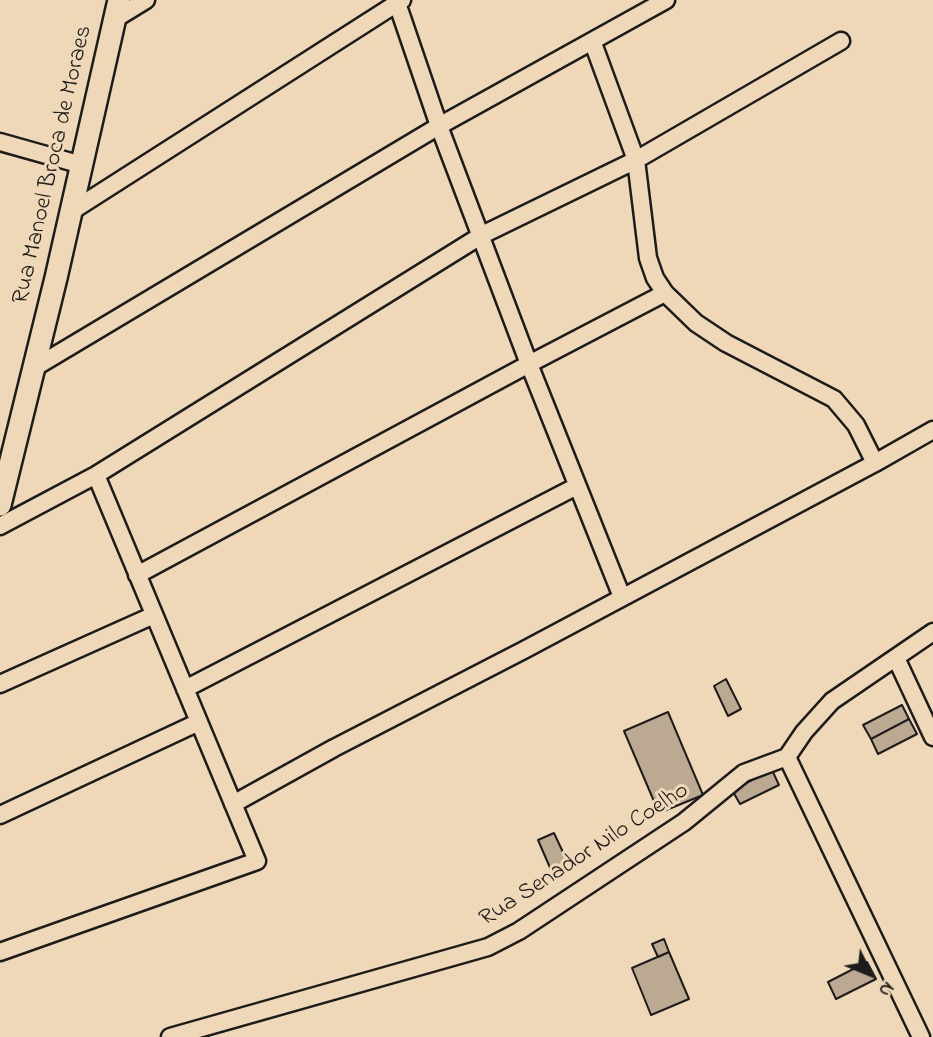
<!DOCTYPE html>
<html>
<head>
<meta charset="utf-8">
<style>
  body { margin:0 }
  #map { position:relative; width:933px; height:1037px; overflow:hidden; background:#efd8b8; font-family:"Indie Flower",sans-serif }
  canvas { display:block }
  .north { position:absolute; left:835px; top:939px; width:70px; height:70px; -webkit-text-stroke:5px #efd8b8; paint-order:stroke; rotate:133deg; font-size:19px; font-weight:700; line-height:28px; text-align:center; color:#1c1c1c }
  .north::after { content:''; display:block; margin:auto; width:24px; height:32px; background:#1c1c1c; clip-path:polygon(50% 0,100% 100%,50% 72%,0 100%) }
</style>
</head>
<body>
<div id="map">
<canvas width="933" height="1037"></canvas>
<div class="north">N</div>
</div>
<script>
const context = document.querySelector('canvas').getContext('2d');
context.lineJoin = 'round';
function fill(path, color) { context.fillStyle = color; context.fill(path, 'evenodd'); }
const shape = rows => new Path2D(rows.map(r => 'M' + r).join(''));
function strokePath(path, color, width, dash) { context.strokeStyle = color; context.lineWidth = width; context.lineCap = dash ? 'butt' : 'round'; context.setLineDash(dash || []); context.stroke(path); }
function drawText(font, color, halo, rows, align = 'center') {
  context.font = font + ' "Indie Flower",sans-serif'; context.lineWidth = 6; context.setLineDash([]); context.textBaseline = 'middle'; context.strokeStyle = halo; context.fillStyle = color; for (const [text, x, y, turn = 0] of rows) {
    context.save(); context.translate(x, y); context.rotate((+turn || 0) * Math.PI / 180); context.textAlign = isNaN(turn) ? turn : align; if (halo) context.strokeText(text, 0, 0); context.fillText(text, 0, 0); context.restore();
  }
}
const building = shape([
  [726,679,741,709,728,716,714,686,726,679],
  [902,705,909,719,871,739,863,725,902,705],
  [668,712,703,795,659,813,624,731,668,712],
  [909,719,917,734,878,754,871,739,909,719],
  [772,770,779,785,740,804,732,790,772,770],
  [554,833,568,863,551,870,538,840,554,833],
  [664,939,669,952,658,957,652,944,664,939],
  [669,952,689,999,651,1015,632,968,669,952],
  [867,962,876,979,836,999,828,982,867,962]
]);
fill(building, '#bba992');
strokePath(building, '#1c1c1c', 2);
const minor = shape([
  [396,0,439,126,529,364,622,597],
  [115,19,146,0],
  [593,43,636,160,648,258,655,278,665,293,696,323,726,343,834,399,856,425,875,463,933,430],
  [0,142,82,165],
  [72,211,402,0],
  [34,368,439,126,666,0],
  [0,526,96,475,482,235,636,160,841,41],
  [137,575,529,364,665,293],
  [896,658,933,737],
  [0,684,154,615],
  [185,689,577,486],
  [787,757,921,1037],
  [233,804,334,748,524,650,875,463],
  [0,815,199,722],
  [0,952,257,861,96,475],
  [170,1037,488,947,519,931,684,822,744,773,787,757,804,732,832,701,933,632]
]);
const tertiary = shape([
  [0,505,56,278,119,0]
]);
strokePath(minor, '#1c1c1c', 21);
strokePath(tertiary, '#1c1c1c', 26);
strokePath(minor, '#efd8b8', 16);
strokePath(tertiary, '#efd8b8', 21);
drawText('24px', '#1c1c1c', '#efd8b8', [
  ["Rua Manoel Broca de Moraes",54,165,-77],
  ["Rua Senador Nilo Coelho",585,856,-33]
]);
</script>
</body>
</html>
